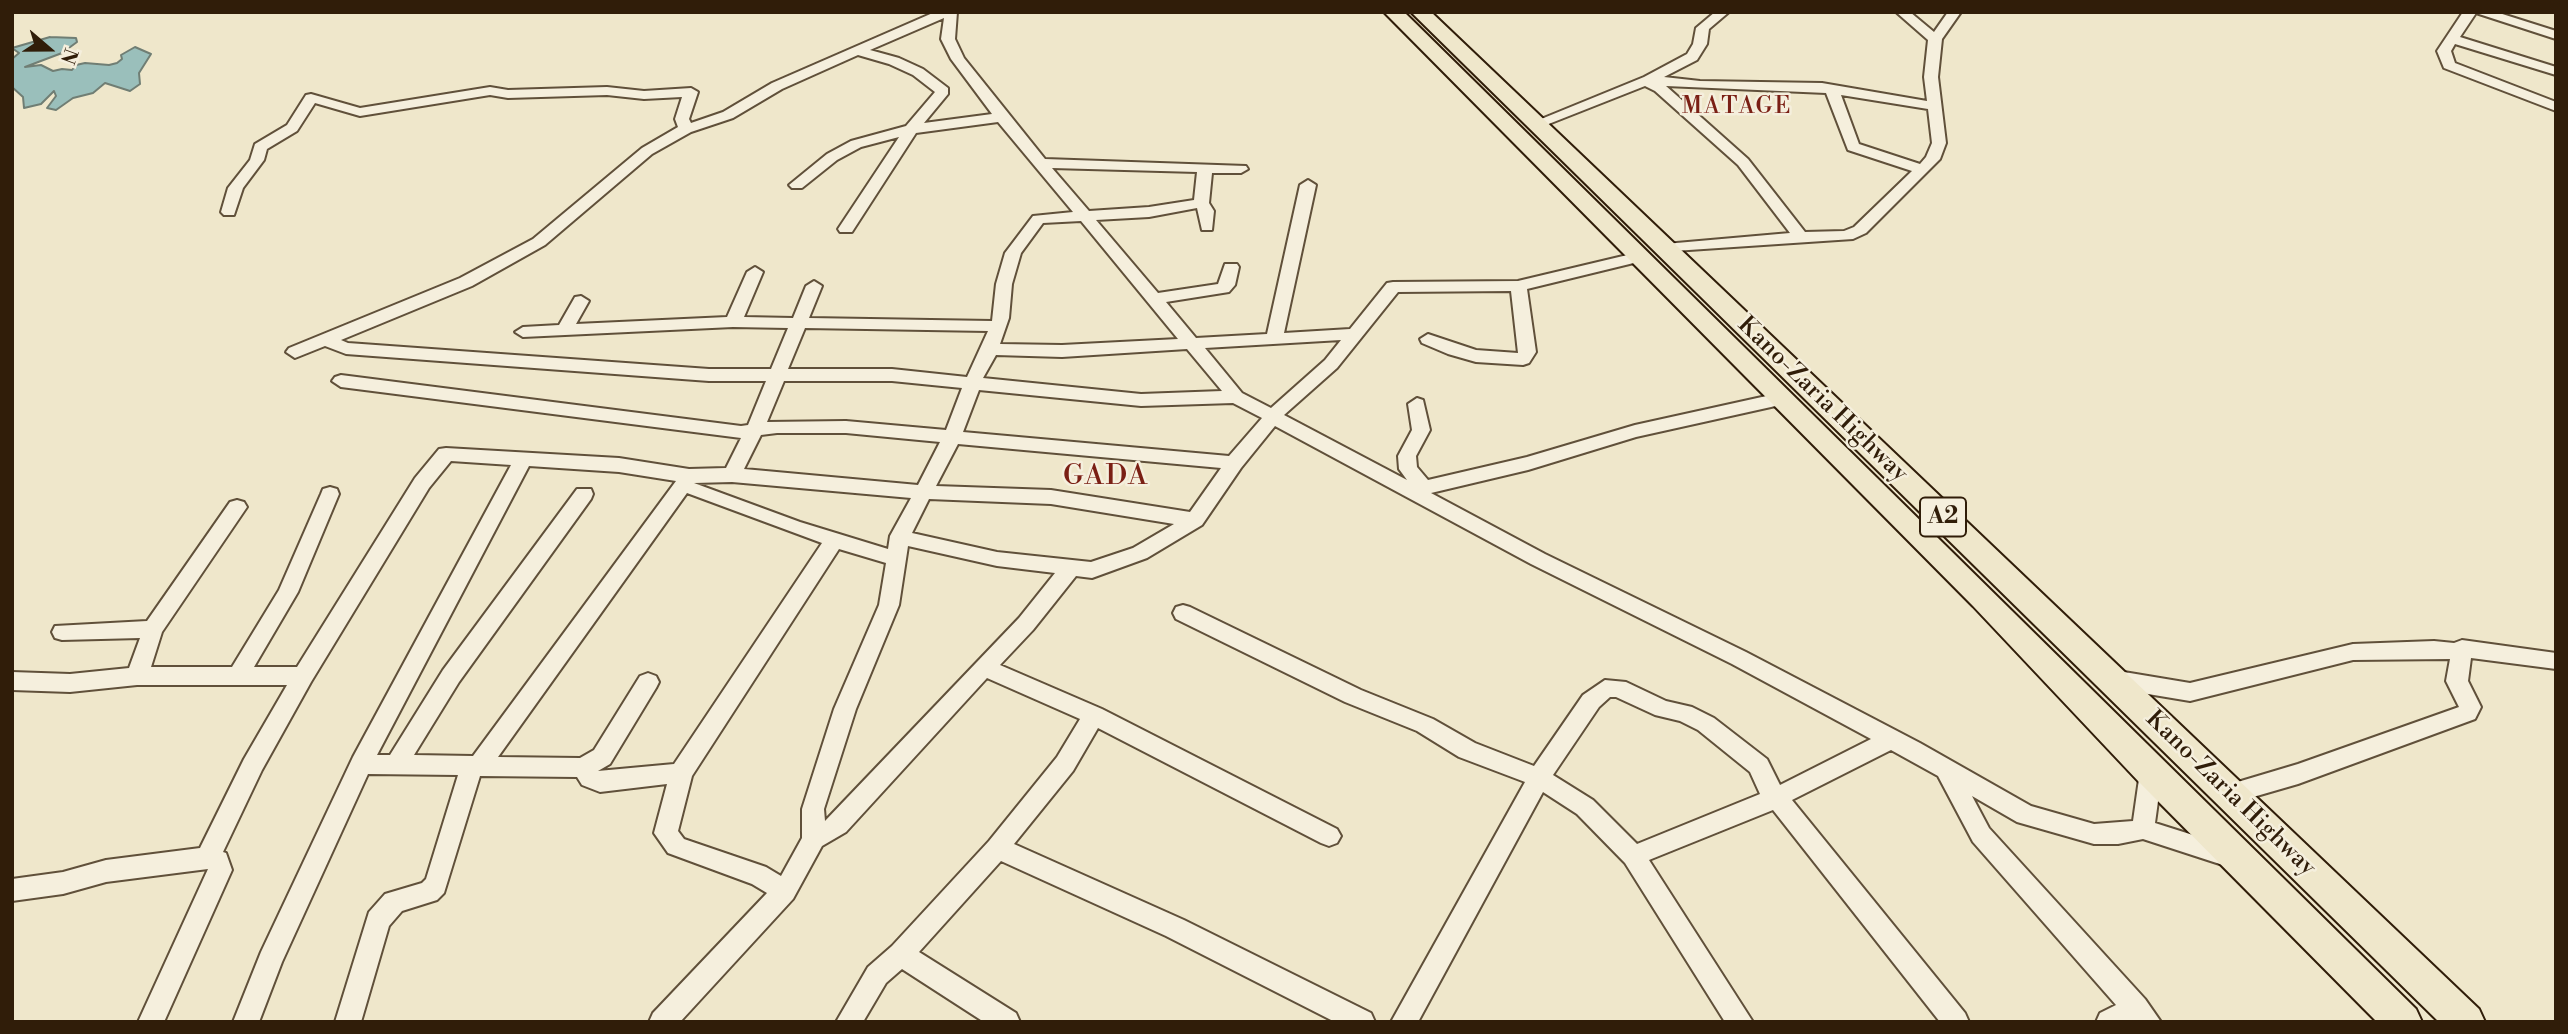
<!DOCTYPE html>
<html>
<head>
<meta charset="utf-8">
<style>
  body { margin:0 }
  #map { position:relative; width:2568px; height:1034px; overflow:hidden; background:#efe7cb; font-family:"Libre Bodoni",serif }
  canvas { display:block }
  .frame { position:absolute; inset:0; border:14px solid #301d09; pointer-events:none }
  .north { position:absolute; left:14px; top:14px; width:70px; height:70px; -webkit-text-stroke:5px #f5efdd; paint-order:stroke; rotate:110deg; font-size:19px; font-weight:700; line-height:28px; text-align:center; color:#301d09 }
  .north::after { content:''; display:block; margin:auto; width:24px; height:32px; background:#301d09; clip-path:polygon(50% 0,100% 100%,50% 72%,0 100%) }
</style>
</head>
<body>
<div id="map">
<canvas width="2568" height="1034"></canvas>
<div class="frame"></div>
<div class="north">N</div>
</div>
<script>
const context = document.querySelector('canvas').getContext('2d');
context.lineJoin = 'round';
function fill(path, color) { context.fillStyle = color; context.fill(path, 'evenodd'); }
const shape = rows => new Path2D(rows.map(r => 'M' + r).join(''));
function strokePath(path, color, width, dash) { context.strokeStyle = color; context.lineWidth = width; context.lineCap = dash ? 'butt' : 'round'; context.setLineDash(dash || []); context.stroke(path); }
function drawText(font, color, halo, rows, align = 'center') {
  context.font = font + ' "Libre Bodoni",serif'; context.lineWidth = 5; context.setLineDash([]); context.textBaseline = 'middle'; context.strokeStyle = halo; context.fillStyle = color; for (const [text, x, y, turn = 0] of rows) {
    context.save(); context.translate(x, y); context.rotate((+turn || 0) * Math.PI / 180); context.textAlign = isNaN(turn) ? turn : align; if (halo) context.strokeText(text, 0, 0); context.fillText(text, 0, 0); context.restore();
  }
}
const water = shape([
  [50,37,76,38,77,42,62,53,25,67,41,65,53,71,62,69,72,70,76,65,85,63,109,65,117,63,122,59,121,55,135,47,151,54,139,73,140,84,130,91,105,83,93,93,73,98,56,110,47,108,56,96,54,91,41,104,24,108,23,97,12,87,12,59,19,53,12,48,50,37]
]);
fill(water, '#9abfbb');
strokePath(water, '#707e74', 2);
const minor = shape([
  [935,12,957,12,955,39,964,58,1045,159,1246,166,1248,169,1241,173,1212,173,1209,203,1214,211,1212,230,1202,230,1197,208,1149,217,1096,220,1158,293,1218,284,1225,264,1237,264,1239,267,1235,285,1229,292,1166,302,1196,338,1267,334,1300,185,1308,180,1316,185,1284,333,1350,329,1387,283,1393,282,1518,281,1640,252,1646,254,1648,257,1646,260,1527,289,1536,352,1529,363,1523,365,1476,362,1448,354,1422,343,1420,339,1428,334,1476,350,1518,353,1511,291,1398,292,1337,368,1284,415,1407,480,1399,469,1398,456,1412,430,1408,404,1417,398,1423,400,1430,430,1416,456,1417,467,1428,480,1527,457,1635,425,1780,393,1786,395,1789,399,1780,405,1636,437,1528,470,1431,493,1545,554,1746,652,1920,743,2031,806,2094,824,2133,821,2140,772,2143,765,2151,762,2159,765,2162,772,2155,823,2237,849,2241,856,2237,863,2229,867,2143,839,2118,844,2094,844,2017,822,1972,796,1989,828,2145,999,2161,1022,2096,1022,2100,1013,2116,1005,1973,842,1938,776,1891,750,1792,800,1965,1013,1969,1022,1940,1022,1773,810,1649,860,1753,1022,1725,1022,1625,863,1577,814,1543,792,1418,1022,1391,1022,1525,782,1459,757,1417,731,1345,702,1176,619,1173,613,1176,607,1183,605,1190,607,1361,690,1433,719,1475,743,1534,766,1583,695,1605,680,1626,682,1666,701,1692,707,1714,718,1767,759,1780,785,1871,739,1732,664,1531,564,1275,426,1241,468,1202,525,1147,558,1092,578,1076,576,1033,630,1000,665,1102,709,1337,829,1341,836,1337,843,1329,846,1321,843,1098,728,1073,771,1014,844,1184,920,1371,1013,1375,1022,1335,1022,1166,936,1001,861,919,952,1016,1013,1020,1022,984,1022,902,969,886,983,863,1022,836,1022,868,967,892,946,989,841,1057,757,1080,719,987,678,846,832,822,846,793,899,680,1022,649,1022,653,1013,767,893,752,884,668,853,654,833,667,784,600,792,582,785,577,777,480,776,444,893,437,900,402,911,389,926,361,1022,335,1022,369,912,385,894,422,883,426,879,458,775,368,774,282,962,259,1022,233,1022,261,952,353,757,511,465,451,461,429,488,311,682,262,770,223,852,226,853,232,870,164,1022,138,1022,208,869,106,882,63,894,12,901,12,879,63,872,106,860,200,848,244,759,287,685,137,685,70,692,12,690,12,672,70,674,129,668,140,638,62,640,55,638,52,632,55,626,147,621,230,502,237,500,244,502,247,507,162,632,151,667,232,667,279,590,321,494,323,489,330,487,337,489,339,494,298,592,254,667,297,667,415,478,439,449,446,448,619,458,689,469,726,468,741,438,341,387,332,381,335,377,341,375,741,426,748,425,766,381,709,381,346,354,325,346,295,358,286,352,289,348,460,278,533,239,642,148,678,127,675,119,682,97,644,99,607,95,508,98,490,95,360,116,315,103,297,131,267,149,264,160,243,188,234,215,224,215,221,212,228,188,250,160,255,144,287,125,306,95,311,94,360,108,490,87,508,90,607,87,644,91,691,88,698,92,689,119,691,123,723,112,772,83,935,12],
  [944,18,941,39,951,59,992,114,924,123,948,94,948,88,923,69,899,58,870,50,944,18],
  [858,55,889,64,913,75,935,92,906,126,851,141,827,154,789,185,792,188,802,188,837,160,861,147,899,137,838,229,840,232,852,232,916,133,998,122,1073,212,1033,216,1005,253,996,284,992,321,809,318,822,286,814,281,806,286,793,318,744,317,763,272,755,267,747,272,727,317,576,324,589,301,581,296,575,297,559,325,523,327,515,332,523,337,733,327,788,328,771,369,709,369,348,343,341,340,472,286,545,245,652,154,691,132,733,118,782,89,858,55],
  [1052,168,1197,172,1194,200,1149,207,1089,211,1052,168],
  [1081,221,1178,339,1062,345,1000,344,1009,318,1012,284,1021,253,1043,223,1081,221],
  [805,328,988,331,967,377,892,369,788,369,805,328],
  [1341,340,1325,360,1271,408,1242,393,1205,348,1341,340],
  [1187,349,1222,391,1141,394,983,378,996,355,1062,357,1187,349],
  [784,381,892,381,962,388,946,430,846,421,767,422,784,381],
  [979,390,1141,406,1233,403,1262,418,1229,456,963,432,979,390],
  [777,433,846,433,940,442,918,485,744,469,761,435,777,433],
  [958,444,1221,468,1190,512,1051,490,936,486,958,444],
  [529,466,619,472,676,481,473,756,414,755,459,682,591,499,593,494,591,489,577,489,443,670,390,755,377,755,529,466],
  [732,482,911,498,890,536,888,549,800,522,694,483,732,482],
  [687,493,822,543,674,764,598,771,610,764,656,688,659,682,656,676,648,673,640,676,594,750,580,758,498,757,687,493],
  [929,499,1051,504,1174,524,1133,548,1091,562,997,552,912,533,929,499],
  [908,546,997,566,1055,573,1019,618,825,821,824,809,856,709,899,605,908,546],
  [839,549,886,563,879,605,834,709,802,809,802,838,781,876,766,867,684,839,678,831,692,776,839,549],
  [1610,697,1616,697,1655,715,1680,721,1698,730,1750,772,1760,794,1637,844,1593,800,1553,775,1599,707,1610,697],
  [1715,12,1729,12,1709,29,1707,44,1697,60,1664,77,1700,81,1822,83,1927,101,1924,77,1928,40,1896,12,1910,12,1934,32,1948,12,1961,12,1942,39,1938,77,1946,143,1940,159,1866,233,1853,239,1659,252,1657,249,1659,246,1665,244,1790,233,1738,165,1655,91,1645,86,1541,127,1531,127,1529,124,1644,77,1687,54,1693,44,1696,28,1715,12],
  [1666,86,1826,93,1848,150,1912,171,1854,227,1844,231,1805,232,1748,159,1666,86],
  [1841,95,1928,109,1932,143,1926,157,1920,164,1859,144,1841,95],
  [2463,12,2496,12,2556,31,2556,39,2476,13,2460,37,2556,67,2556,75,2455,44,2451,51,2455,63,2556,102,2556,111,2444,68,2437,51,2463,12],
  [2462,640,2556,653,2556,669,2471,658,2468,681,2481,707,2475,719,2298,784,2229,804,2221,801,2218,794,2221,787,2298,764,2459,707,2446,681,2450,659,2353,660,2190,701,2112,688,2104,685,2101,679,2104,673,2112,670,2190,683,2353,644,2434,641,2454,643,2462,640]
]);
const highway = shape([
  [1384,12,1404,12,2416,1009,2422,1022,2377,1022,2139,782,1973,606,1384,12],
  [1411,12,1431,12,2479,1009,2485,1022,2439,1022,1411,12]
]);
strokePath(minor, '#60503a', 4);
strokePath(highway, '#301d09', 4);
fill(minor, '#f5efdd');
fill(highway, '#efe7cb');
context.letterSpacing = '2px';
drawText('23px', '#7a1f14', '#f5efdd', [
  ["MATAGE",1737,107]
]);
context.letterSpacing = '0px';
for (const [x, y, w] of [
  [1943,517,46]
]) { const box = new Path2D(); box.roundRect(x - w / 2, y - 19.5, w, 39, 5); context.fillStyle = '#f5efdd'; context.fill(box); strokePath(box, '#301d09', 2); }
drawText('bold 23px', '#301d09', null, [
  ["A2",1943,517]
]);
drawText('24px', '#301d09', '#f5efdd', [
  ["Kano-Zaria Highway",1822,400,44],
  ["Kano-Zaria Highway",2230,794,44]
]);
context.letterSpacing = '2px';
drawText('28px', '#7a1f14', '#f5efdd', [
  ["GADA",1106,477]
]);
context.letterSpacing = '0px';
</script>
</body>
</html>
